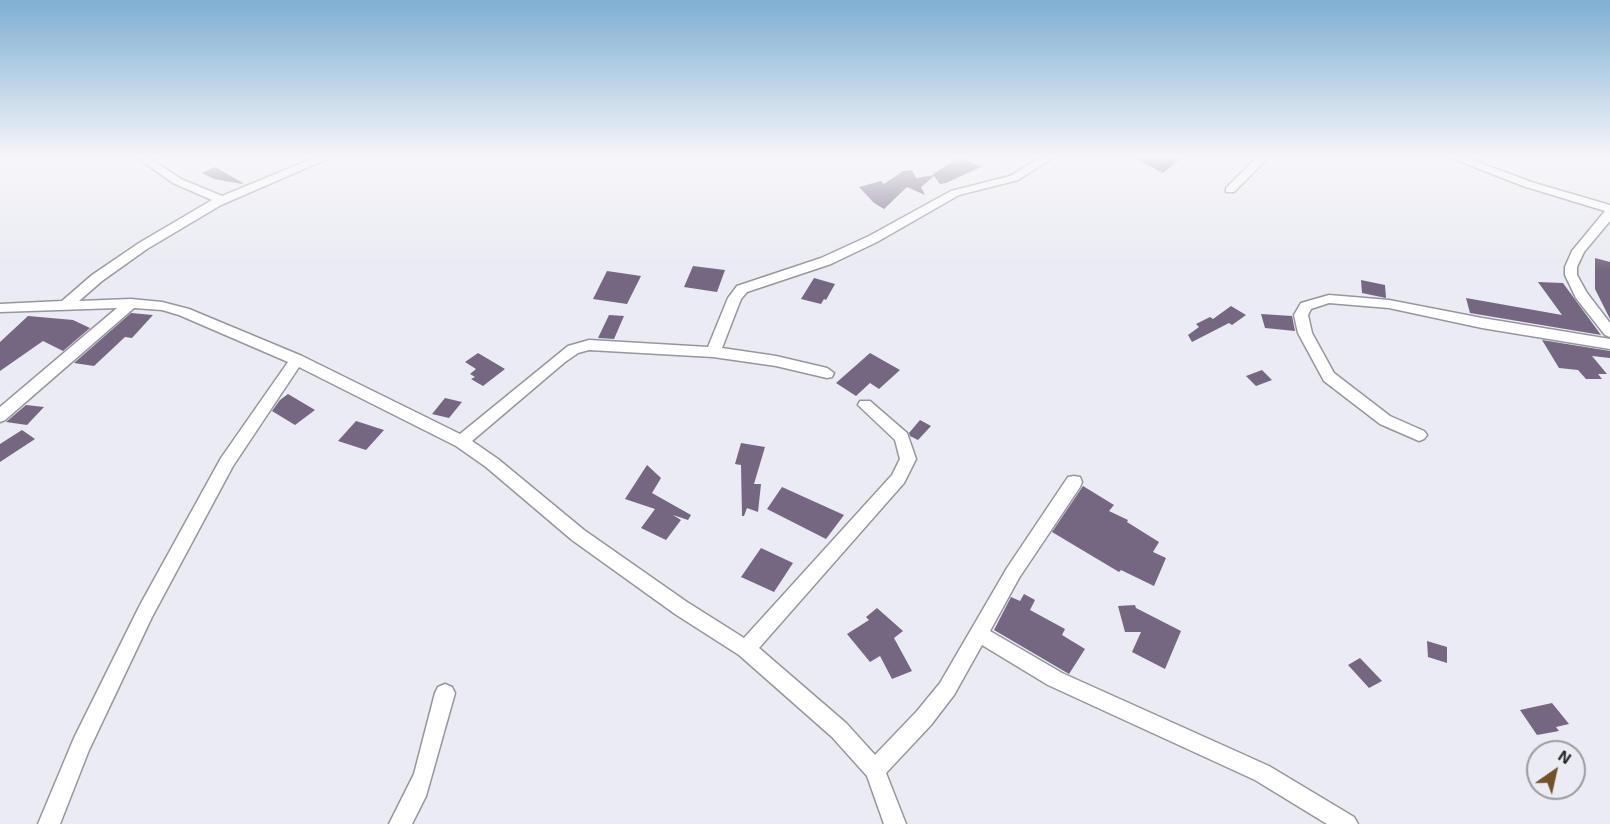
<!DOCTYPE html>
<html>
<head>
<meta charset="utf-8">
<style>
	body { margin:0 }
	#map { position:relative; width:1610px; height:824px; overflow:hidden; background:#eaebf3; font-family:"Exo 2",sans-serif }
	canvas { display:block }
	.north { position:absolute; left:1526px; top:740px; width:60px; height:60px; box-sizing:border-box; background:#eaebf3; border:2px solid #9b9ba1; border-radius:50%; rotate:34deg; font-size:16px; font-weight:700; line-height:24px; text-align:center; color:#242427 }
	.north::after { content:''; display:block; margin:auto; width:21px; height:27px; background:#735229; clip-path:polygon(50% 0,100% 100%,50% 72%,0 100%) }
</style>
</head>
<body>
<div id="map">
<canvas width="1610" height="824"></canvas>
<div class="north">N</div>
</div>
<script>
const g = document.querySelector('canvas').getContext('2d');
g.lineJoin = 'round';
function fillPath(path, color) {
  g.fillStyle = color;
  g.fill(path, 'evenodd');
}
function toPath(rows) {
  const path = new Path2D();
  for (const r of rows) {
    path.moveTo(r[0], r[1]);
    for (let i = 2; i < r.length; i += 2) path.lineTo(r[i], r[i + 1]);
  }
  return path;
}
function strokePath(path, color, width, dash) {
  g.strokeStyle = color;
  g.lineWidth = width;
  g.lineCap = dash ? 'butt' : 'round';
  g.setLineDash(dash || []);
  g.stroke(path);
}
const building = toPath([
	[1131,156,1163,156,1166,158,1184,156,1163,173],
	[960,157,981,167,946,183,940,184,934,176,921,187,925,195,907,187,884,209,874,203,859,187,881,181,884,184,903,171,912,170,916,178,934,175,933,174],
	[215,167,243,183,242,184,214,179,202,173],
	[1595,258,1610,262,1610,319,1595,289],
	[693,266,725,270,717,292,684,287],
	[607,271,641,276,627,304,593,299],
	[814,278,835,284,826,300,824,299,821,304,801,299],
	[1361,280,1385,285,1386,298,1362,293],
	[1538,282,1563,283,1601,335,1470,313,1466,298,1562,315],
	[1231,306,1246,315,1232,325,1229,323,1192,342,1188,335,1199,327,1196,324,1210,317,1213,319],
	[131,313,153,315,132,338,125,337,94,366,74,363],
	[1261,314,1292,316,1295,331,1265,328],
	[609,315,624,316,614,339,598,338],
	[28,316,73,320,90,328,63,351,43,341,0,371,0,342],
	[1542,340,1610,351,1610,358,1592,356,1607,374,1598,374,1602,379,1586,379,1578,370,1559,368],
	[478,353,505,369,483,386,471,379,475,377,470,374,476,369,465,362],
	[870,353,900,370,879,389,870,383,856,396,836,383],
	[1262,370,1272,380,1256,386,1246,376],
	[288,394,315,410,295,425,272,411,280,400],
	[445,398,462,402,449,418,432,414],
	[26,405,44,407,27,425,6,422],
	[920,420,931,426,918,440,910,436,909,433],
	[356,421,384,430,366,450,338,441],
	[22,430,35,439,0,462,0,444],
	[741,443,765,447,754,484,761,484,758,512,747,508,744,516,742,516,741,465,735,464],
	[647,465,661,478,652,493,691,515,688,520,673,515,681,520,666,540,641,528,655,509,625,499],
	[1083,486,1114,505,1109,511,1128,520,1127,522,1159,542,1153,552,1166,558,1154,586,1121,570,1119,572,1052,532],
	[782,487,844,515,826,539,767,509],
	[761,548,793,563,774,592,741,577],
	[1024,594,1035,600,1030,610,1065,629,1062,635,1085,649,1069,674,994,630,1011,597,1020,601],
	[1135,605,1136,608,1181,631,1165,669,1132,652,1141,632,1125,632,1118,606],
	[877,608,903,631,894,638,912,671,892,679,880,656,870,662,847,634,869,620,866,617],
	[1427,641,1447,647,1447,663,1428,657],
	[1360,658,1382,681,1369,688,1348,665],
	[1552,703,1569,724,1556,727,1559,731,1537,735,1520,710]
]);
const minor = toPath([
	[135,156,147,156,181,179,222,196,319,156,334,156,221,205,147,249,102,281,79,301,131,299,162,302,189,309,302,356,460,434,568,346,589,340,708,347,728,298,737,286,821,258,869,236,951,191,1010,176,1043,156,1056,156,1018,180,959,195,877,242,831,264,747,292,741,299,722,348,776,356,827,368,834,373,832,377,827,378,776,366,713,357,589,350,578,353,565,362,472,441,498,459,584,530,687,602,744,638,892,475,900,459,895,440,858,405,860,401,870,401,907,433,916,459,904,483,759,648,846,723,875,755,917,711,940,683,1007,568,1068,477,1074,476,1080,477,1082,482,1080,487,1019,578,990,631,1062,673,1269,766,1354,817,1358,824,1327,824,1255,780,1048,685,982,645,954,695,931,725,886,773,906,824,884,824,867,776,832,737,739,655,675,614,572,540,486,467,456,446,299,367,233,466,152,617,89,750,60,824,38,824,74,738,140,605,221,458,288,362,179,315,162,310,134,308,5,420,0,422,0,407,117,308,0,312,0,304,62,301,92,275,139,243,212,200,173,183,135,156],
	[1258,156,1270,156,1234,192,1226,192,1226,188,1258,156],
	[1446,156,1462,156,1531,182,1610,205,1610,221,1584,252,1577,267,1577,275,1587,293,1610,323,1610,337,1605,335,1576,298,1565,275,1565,267,1572,251,1605,211,1523,186,1446,156],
	[1329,295,1389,300,1482,318,1610,339,1610,349,1482,328,1389,308,1329,303,1311,309,1308,315,1312,333,1334,373,1390,416,1424,431,1427,435,1424,439,1419,441,1380,424,1324,381,1298,333,1294,315,1301,303,1329,295],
	[445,684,452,687,455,693,426,796,412,824,389,824,414,774,435,693,438,687,445,684]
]);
fillPath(building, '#756781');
strokePath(minor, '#96979e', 3);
fillPath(minor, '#fff');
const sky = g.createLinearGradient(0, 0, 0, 271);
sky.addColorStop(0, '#7fafd2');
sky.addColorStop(0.58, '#f6f6fa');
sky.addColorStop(1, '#f6f6fa00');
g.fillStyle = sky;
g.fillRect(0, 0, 1610, 271);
</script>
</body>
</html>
